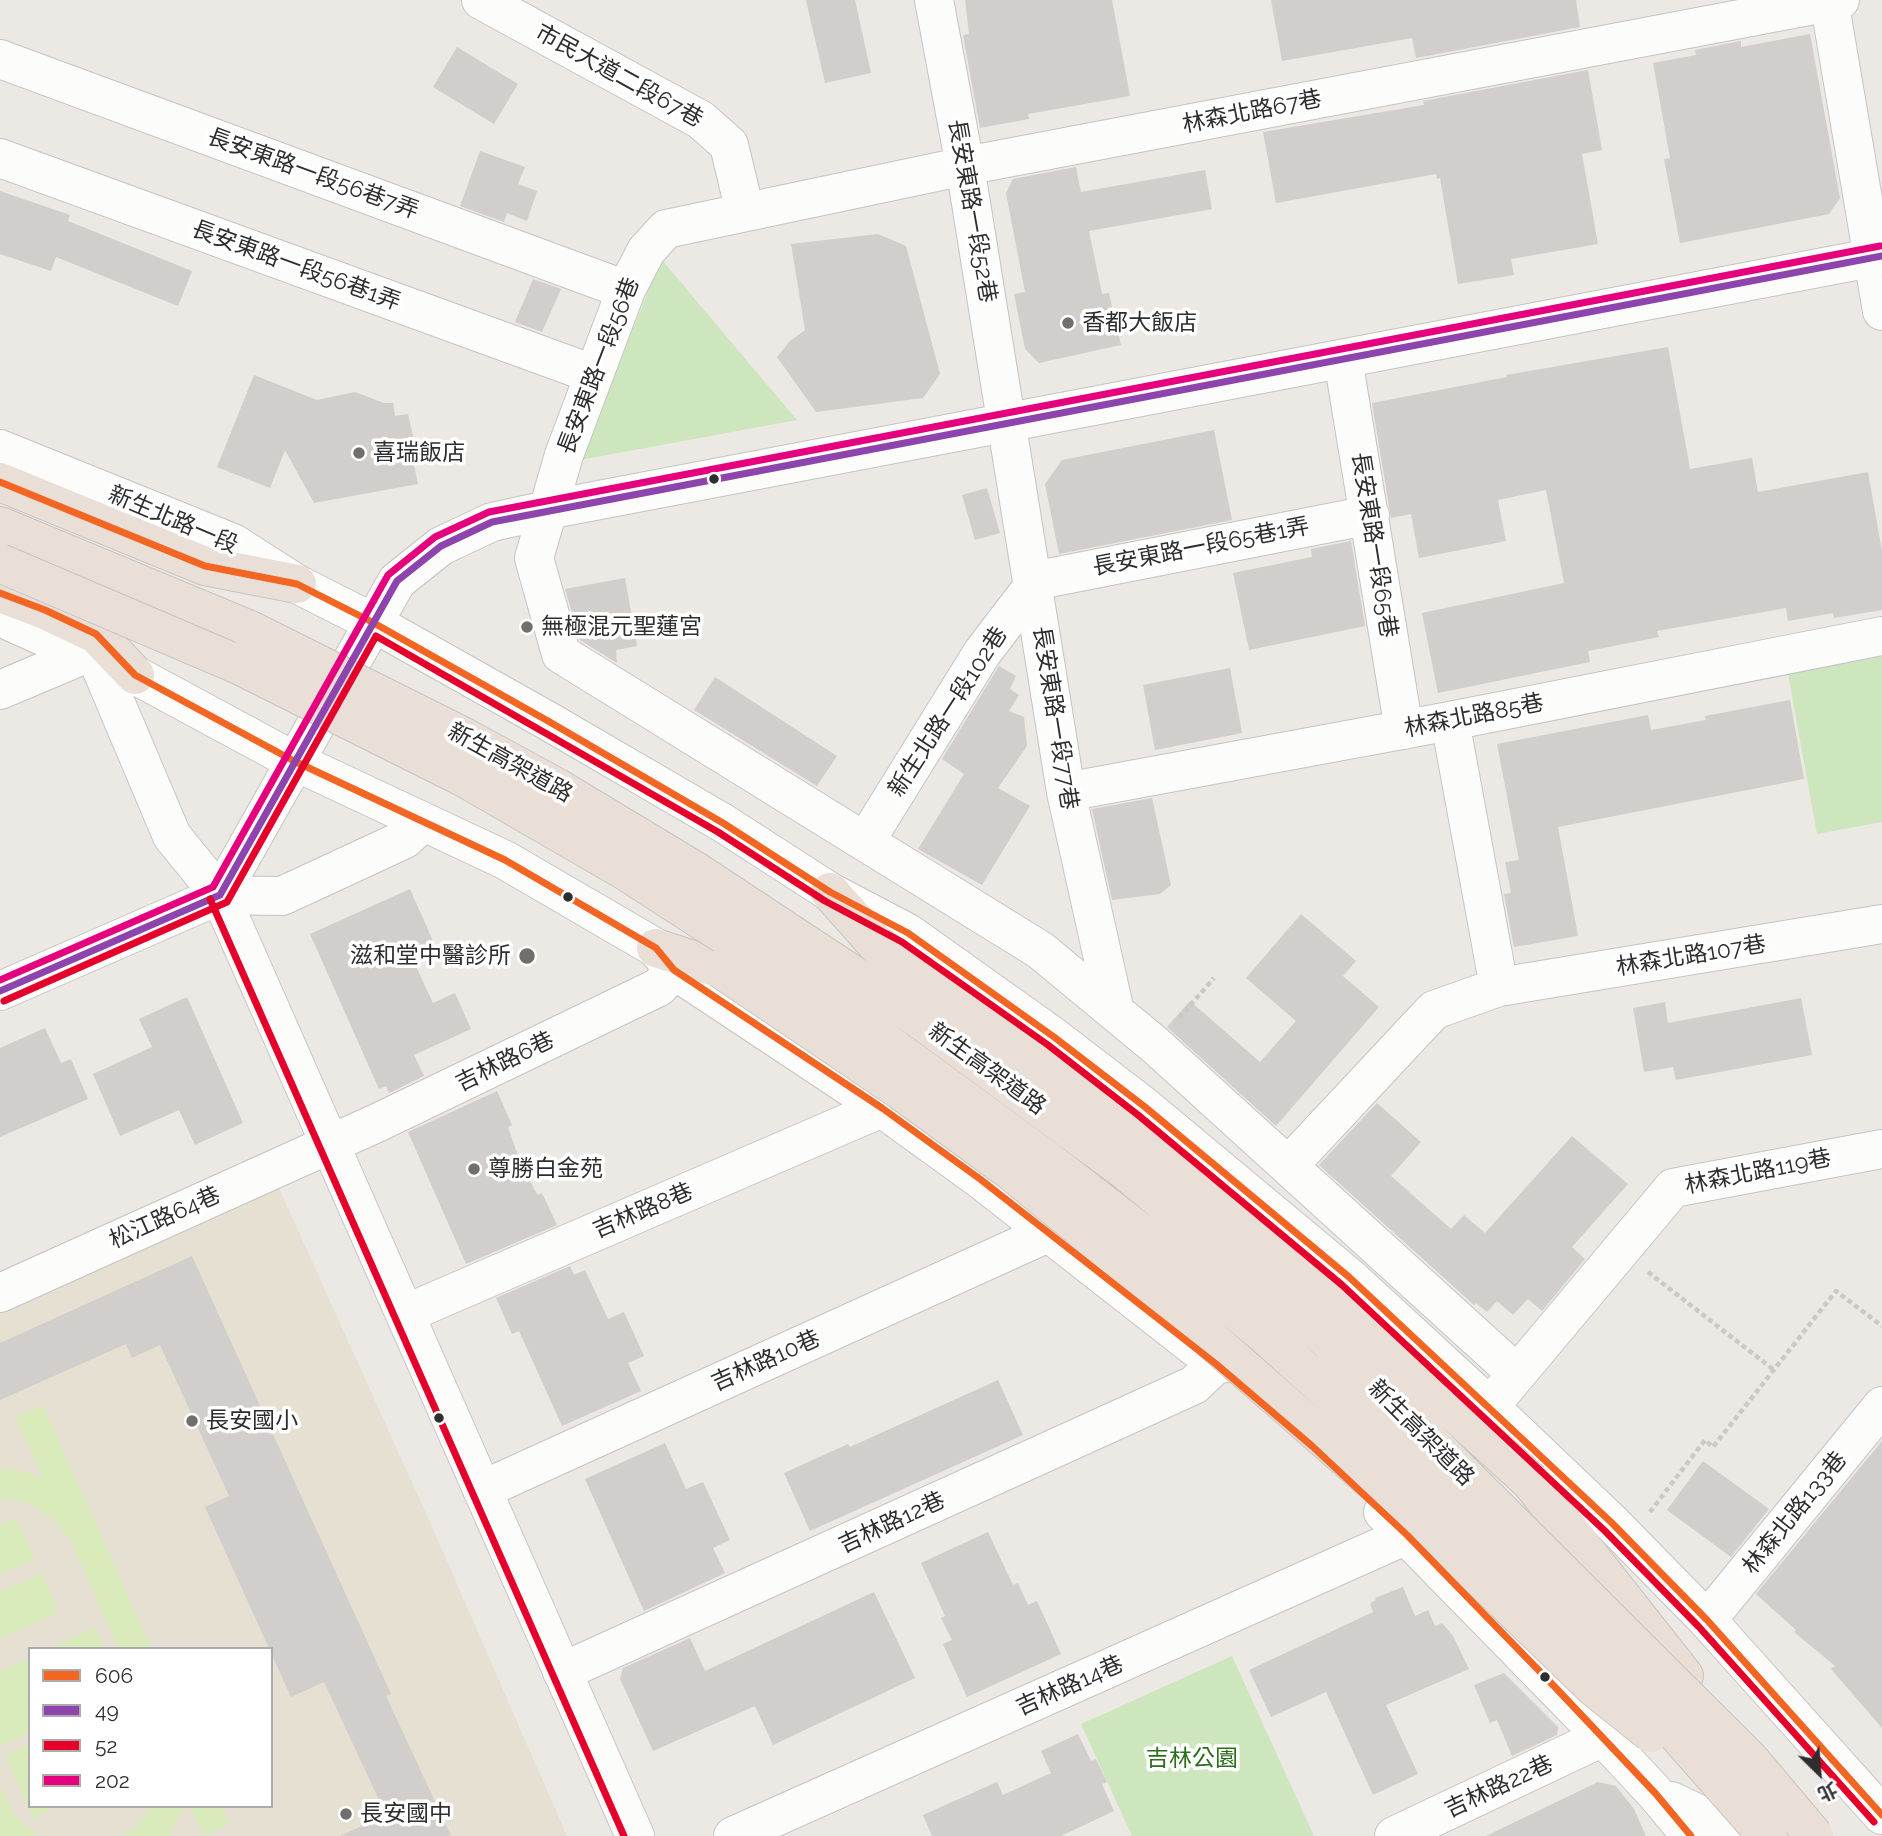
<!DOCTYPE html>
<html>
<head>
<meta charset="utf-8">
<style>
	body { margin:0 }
	#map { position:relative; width:1882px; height:1836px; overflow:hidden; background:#ece8e4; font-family:Raleway,"Noto Sans TC",sans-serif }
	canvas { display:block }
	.legend { position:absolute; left:28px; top:1647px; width:245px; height:161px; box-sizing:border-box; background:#fff; border:2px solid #ababab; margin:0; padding:9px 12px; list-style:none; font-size:21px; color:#2e2e2e }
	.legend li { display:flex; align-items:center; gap:14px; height:35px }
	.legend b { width:35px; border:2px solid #ababab }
	.north { position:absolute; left:1784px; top:1738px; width:70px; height:70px; -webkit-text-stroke:5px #fff; paint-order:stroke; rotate:155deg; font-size:19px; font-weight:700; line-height:28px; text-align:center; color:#2e2e2e }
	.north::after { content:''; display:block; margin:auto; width:24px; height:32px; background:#2e2e2e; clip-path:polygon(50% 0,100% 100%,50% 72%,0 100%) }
</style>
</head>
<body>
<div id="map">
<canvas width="1882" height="1836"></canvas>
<ul class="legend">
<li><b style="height:9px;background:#f26522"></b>606</li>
<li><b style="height:9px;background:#8e44ad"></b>49</li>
<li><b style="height:9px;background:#e4002b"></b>52</li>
<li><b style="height:9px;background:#e5007d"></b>202</li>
</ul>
<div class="north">北</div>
</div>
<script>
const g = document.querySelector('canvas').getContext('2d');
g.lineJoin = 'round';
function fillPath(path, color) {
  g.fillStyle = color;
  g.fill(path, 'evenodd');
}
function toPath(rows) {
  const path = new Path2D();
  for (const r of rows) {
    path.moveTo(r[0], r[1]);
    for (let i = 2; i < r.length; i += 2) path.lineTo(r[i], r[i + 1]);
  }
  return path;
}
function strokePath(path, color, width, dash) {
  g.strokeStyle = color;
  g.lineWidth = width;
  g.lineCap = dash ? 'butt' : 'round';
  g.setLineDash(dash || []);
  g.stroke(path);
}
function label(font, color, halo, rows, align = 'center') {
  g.font = font + ' Raleway,"Noto Sans TC",sans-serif';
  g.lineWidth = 7;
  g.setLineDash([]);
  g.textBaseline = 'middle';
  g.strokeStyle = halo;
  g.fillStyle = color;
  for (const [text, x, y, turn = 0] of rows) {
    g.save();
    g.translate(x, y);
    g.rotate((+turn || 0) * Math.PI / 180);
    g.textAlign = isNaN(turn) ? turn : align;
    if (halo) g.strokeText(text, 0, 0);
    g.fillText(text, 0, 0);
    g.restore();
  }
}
const education = toPath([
	[278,1186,433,1529,567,1836,0,1836,0,1312],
	[30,1649,271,1649,271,1806,30,1806]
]);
const green = toPath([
	[661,259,797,420,580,460],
	[1882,657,1882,822,1817,834,1788,674],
	[1232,1656,1314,1836,1132,1836,1081,1724]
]);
const pitch = toPath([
	[43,1405,152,1649,119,1649,70,1539,53,1518,26,1502,0,1498,0,1468,23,1471,44,1479,15,1417],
	[16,1517,35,1559,0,1574,0,1525],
	[42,1574,59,1612,0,1639,0,1592],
	[95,1628,105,1649,49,1649],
	[30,1658,30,1733,0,1746,0,1671],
	[30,1744,30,1806,58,1806,33,1818,5,1756],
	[0,1786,15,1816,38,1836,0,1836],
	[153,1806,185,1806,168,1836,123,1836,137,1826],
	[190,1806,222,1806,230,1824,203,1836]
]);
const building = toPath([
	[806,0,855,0,871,73,825,83],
	[965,0,1112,0,1130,96,1028,114,1029,119,980,128,963,35,969,34],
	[1271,0,1576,0,1580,27,1416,58,1412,38,1282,61],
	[1810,34,1840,198,1829,214,1680,243,1664,159,1670,158,1653,63,1696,55,1695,50,1741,41,1741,47],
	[457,47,518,84,494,124,433,87],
	[1588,70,1602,150,1582,154,1598,244,1511,259,1514,275,1458,284,1440,178,1437,179,1436,174,1276,203,1263,132,1424,105,1423,101],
	[480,151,525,167,518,184,537,191,527,221,507,213,504,222,460,206],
	[1076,167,1081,192,1205,170,1212,209,1089,231,1102,294,1109,293,1121,345,1039,363,1025,349,1014,294,1025,292,1006,193,1013,179],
	[0,191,70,215,68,221,192,271,178,306,56,257,51,271,0,254],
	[878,234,906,246,940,374,923,398,816,412,777,357,790,341,805,330,791,244],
	[533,279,561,289,542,332,515,322],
	[1668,347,1690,469,1752,458,1758,492,1868,472,1882,551,1882,610,1834,618,1833,613,1788,621,1786,608,1657,631,1659,637,1588,651,1590,662,1438,693,1422,613,1564,583,1546,490,1498,500,1506,541,1419,558,1411,514,1391,518,1372,403,1507,377,1506,375],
	[254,375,317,400,355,392,384,403,393,403,395,416,408,414,415,445,410,446,418,484,314,503,285,450,270,488,217,467],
	[1214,430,1232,520,1059,554,1045,484,1062,460],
	[987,488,1000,533,975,540,962,495],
	[1351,541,1365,626,1249,650,1233,573,1312,557,1311,549],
	[625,578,637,646,616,650,617,663,580,640,565,589],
	[999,666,1016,676,1010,689,1019,695,1009,711,1024,717,1027,746,998,788,1030,806,982,885,918,849,964,774,942,759],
	[1230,668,1242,733,1155,750,1143,685],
	[715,677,837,756,817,786,694,710],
	[1790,700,1804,779,1558,827,1578,936,1514,947,1504,894,1511,893,1505,862,1519,860,1497,744,1648,715,1651,730,1706,720,1705,716],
	[1152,798,1171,885,1160,894,1112,900,1092,809],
	[410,889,436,948,412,958,433,1003,455,993,471,1029,414,1055,424,1076,389,1093,386,1086,379,1089,310,934],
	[1301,914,1356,961,1343,976,1379,1007,1276,1126,1167,1027,1190,1001,1260,1062,1296,1021,1246,978],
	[187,997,243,1123,195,1145,179,1110,120,1136,93,1074,152,1047,139,1019],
	[1801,998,1812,1055,1676,1080,1673,1067,1644,1072,1633,1008,1665,1002,1668,1023],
	[45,1028,61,1063,71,1059,88,1099,0,1137,0,1048],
	[497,1091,512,1125,508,1127,516,1150,534,1189,538,1195,542,1193,557,1225,466,1264,408,1132],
	[1377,1103,1421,1142,1391,1176,1451,1229,1464,1215,1485,1233,1572,1136,1628,1184,1572,1247,1585,1259,1542,1311,1528,1299,1513,1315,1497,1301,1487,1312,1476,1303,1474,1305,1319,1165],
	[192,1256,391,1694,386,1696,451,1836,340,1836,386,1815,324,1682,291,1697,205,1507,229,1496,160,1345,132,1358,126,1344,0,1400,0,1343],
	[570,1266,574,1275,585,1270,608,1319,624,1312,644,1356,628,1363,641,1391,562,1426,519,1331,512,1334,496,1298],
	[998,1380,1023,1435,810,1531,784,1473,848,1444,850,1447],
	[1882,1441,1882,1728,1831,1669,1835,1666,1794,1632,1796,1630,1756,1594],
	[665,1443,686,1489,703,1482,730,1540,713,1548,725,1573,644,1611,585,1479],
	[1703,1461,1769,1509,1731,1557,1667,1510],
	[988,1532,1013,1585,1018,1583,1028,1605,1037,1601,1061,1654,967,1697,943,1644,952,1640,941,1618,945,1616,921,1563],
	[1403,1587,1415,1616,1428,1610,1435,1626,1442,1623,1453,1636,1469,1669,1386,1705,1418,1774,1373,1795,1326,1692,1271,1717,1249,1670,1373,1612,1370,1603,1376,1600,1375,1598],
	[874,1592,915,1678,773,1745,755,1706,653,1751,620,1679,623,1668,690,1638,705,1671],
	[1504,1673,1558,1727,1557,1735,1512,1756,1497,1720,1490,1723,1474,1685],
	[1078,1734,1091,1761,1096,1759,1107,1782,1102,1784,1114,1811,1061,1836,932,1836,923,1815,997,1782,1003,1795,1051,1773,1041,1751],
	[1598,1782,1616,1786,1634,1809,1646,1836,1486,1836]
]);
const path = toPath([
	[1179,1018,1214,978],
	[1648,1272,1774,1370],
	[1650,1512,1705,1440,1713,1447,1836,1291,1882,1326]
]);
const minor = toPath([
	[481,0,701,120,729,145,745,212],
	[934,0,965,166,1066,792,1115,1012],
	[1829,0,1882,311],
	[0,59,626,290],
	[0,158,593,374],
	[1343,359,1404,730],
	[0,449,233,543,297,584,372,622,548,721,723,823,830,892,908,933,1054,1037,1145,1107,1349,1277,1489,1406,1612,1523,1707,1620,1882,1815],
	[1033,581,1370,515],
	[0,617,98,661,135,675,294,761,505,860,656,948,674,970,882,1108,980,1179,1196,1348],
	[98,661,172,836,220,895,635,1836],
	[0,690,83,655],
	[1450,721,1499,987],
	[1066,792,1450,721,1882,636],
	[865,842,982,653,1034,585],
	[220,895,282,896,405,839,423,822],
	[0,991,220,895,397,581,441,546,492,522,547,510,1882,256],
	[1288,1166,1434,1010,1499,987,1882,924],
	[0,1293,379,1122,659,987,674,970],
	[405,1314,882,1108],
	[1517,1374,1155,1045,1040,950,561,654,534,558,564,455,626,290,646,251,666,229,965,166,1840,0],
	[1501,1393,1673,1188,1882,1149],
	[482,1490,1050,1232],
	[1383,1512,1603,1737,1656,1794,1691,1836],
	[1707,1620,1882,1406],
	[562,1672,1194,1385,1216,1364,1256,1361],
	[1671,1801,1711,1820,1725,1836],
	[733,1836,1407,1535],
	[1394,1836,1603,1737]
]);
const highway = toPath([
	[0,482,205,566,297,584],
	[0,526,250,630],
	[0,593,45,610,96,634,135,675],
	[830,892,878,946],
	[656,948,721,969],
	[1531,1482,1684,1676]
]);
const highwayBridge = toPath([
	[0,563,239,665,463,777,624,870,850,1016,1048,1161,1159,1247,1263,1333,1373,1432,1588,1638,1655,1709,1767,1836],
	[250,630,464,737,556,787,697,872,918,1018,1126,1171,1327,1339,1750,1760,1814,1836],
	[878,946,1037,1062,1143,1143,1235,1218,1320,1290,1531,1482],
	[721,969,900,1090,1011,1171,1127,1266,1456,1554,1595,1688,1651,1733]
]);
const bus1 = toPath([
	[0,482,205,566,297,584,372,622,548,721,723,823,830,892,908,933,1054,1037,1145,1107,1349,1277,1612,1523,1707,1620,1882,1815],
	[0,593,45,610,96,634,135,675,294,761,505,860,656,948,674,970,882,1108,980,1179,1216,1364,1312,1446,1407,1535,1553,1685,1656,1794,1691,1836]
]);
const bus2 = toPath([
	[0,991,220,895,397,581,441,546,492,522,1882,256]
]);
const bus3 = toPath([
	[210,899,624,1836],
	[4,1001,227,902,376,636,718,832,825,901,902,942,1048,1045,1138,1115,1342,1285,1605,1531,1699,1627,1874,1822]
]);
const bus4 = toPath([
	[0,980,213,887,388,575,435,537,489,512,1880,246]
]);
const markers = [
	[1068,323,7,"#706f6e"],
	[359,453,7,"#706f6e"],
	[714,479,6,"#2e2e2e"],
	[527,627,7,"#706f6e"],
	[568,897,6,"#2e2e2e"],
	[527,956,9,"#706f6e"],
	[474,1169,7,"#706f6e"],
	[439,1418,6,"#2e2e2e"],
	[192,1421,7,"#706f6e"],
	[1545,1677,6,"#2e2e2e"],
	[346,1814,7,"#706f6e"]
];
const streetNames = [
	["市民大道二段67巷",619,76,29],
	["林森北路67巷",1252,112,-11],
	["長安東路一段56巷7弄",313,174,20],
	["長安東路一段52巷",972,211,80],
	["長安東路一段56巷1弄",296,266,20],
	["長安東路一段56巷",599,366,-69],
	["新生北路一段",173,520,23],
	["長安東路一段65巷",1374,545,81],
	["長安東路一段65巷1弄",1201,547,-11],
	["新生北路一段102巷",948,712,-57],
	["林森北路85巷",1474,716,-11],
	["長安東路一段77巷",1055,718,81],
	["新生高架道路",510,763,29],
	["林森北路107巷",1691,956,-9],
	["吉林路6巷",505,1062,-26],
	["新生高架道路",987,1069,36],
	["林森北路119巷",1758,1172,-11],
	["吉林路8巷",643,1211,-23],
	["松江路64巷",165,1218,-24],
	["吉林路10巷",766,1361,-24],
	["新生高架道路",1421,1433,45],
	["林森北路133巷",1795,1513,-51],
	["吉林路12巷",892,1523,-25],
	["吉林路14巷",1070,1686,-24],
	["吉林路22巷",1499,1787,-25]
];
const poiNames = [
	["香都大飯店",1082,323],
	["喜瑞飯店",373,453],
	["無極混元聖蓮宮",541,627],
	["滋和堂中醫診所",511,956,"right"],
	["尊勝白金苑",488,1169],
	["長安國小",206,1421],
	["長安國中",360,1814]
];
const parkNames = [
	["吉林公園",1192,1759]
];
fillPath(education, '#e6e0d3');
fillPath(green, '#cee6be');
fillPath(pitch, '#d9eabb');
fillPath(building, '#d1cecb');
strokePath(minor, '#c5c4c5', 40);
strokePath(highway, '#c6c5c4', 40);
strokePath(path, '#c9c9c8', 4.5, [5, 3.5]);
strokePath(minor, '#fcfcfb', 38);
strokePath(highway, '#eadfd6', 38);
strokePath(highwayBridge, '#c6c5c4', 40, []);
strokePath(highwayBridge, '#eadfd6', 38);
strokePath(bus1, '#f26522', 7);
strokePath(bus2, '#8e44ad', 7);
strokePath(bus3, '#e4002b', 7);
strokePath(bus4, '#e5007d', 7);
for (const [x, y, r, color] of markers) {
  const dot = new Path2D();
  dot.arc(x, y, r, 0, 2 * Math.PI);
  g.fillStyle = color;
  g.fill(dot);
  strokePath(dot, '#fff', 2.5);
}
label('23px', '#2e2e2e', '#fff', streetNames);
label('23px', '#2e2e2e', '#fff', poiNames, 'left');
label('23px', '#2c6e1b', '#fff', parkNames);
</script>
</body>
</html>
